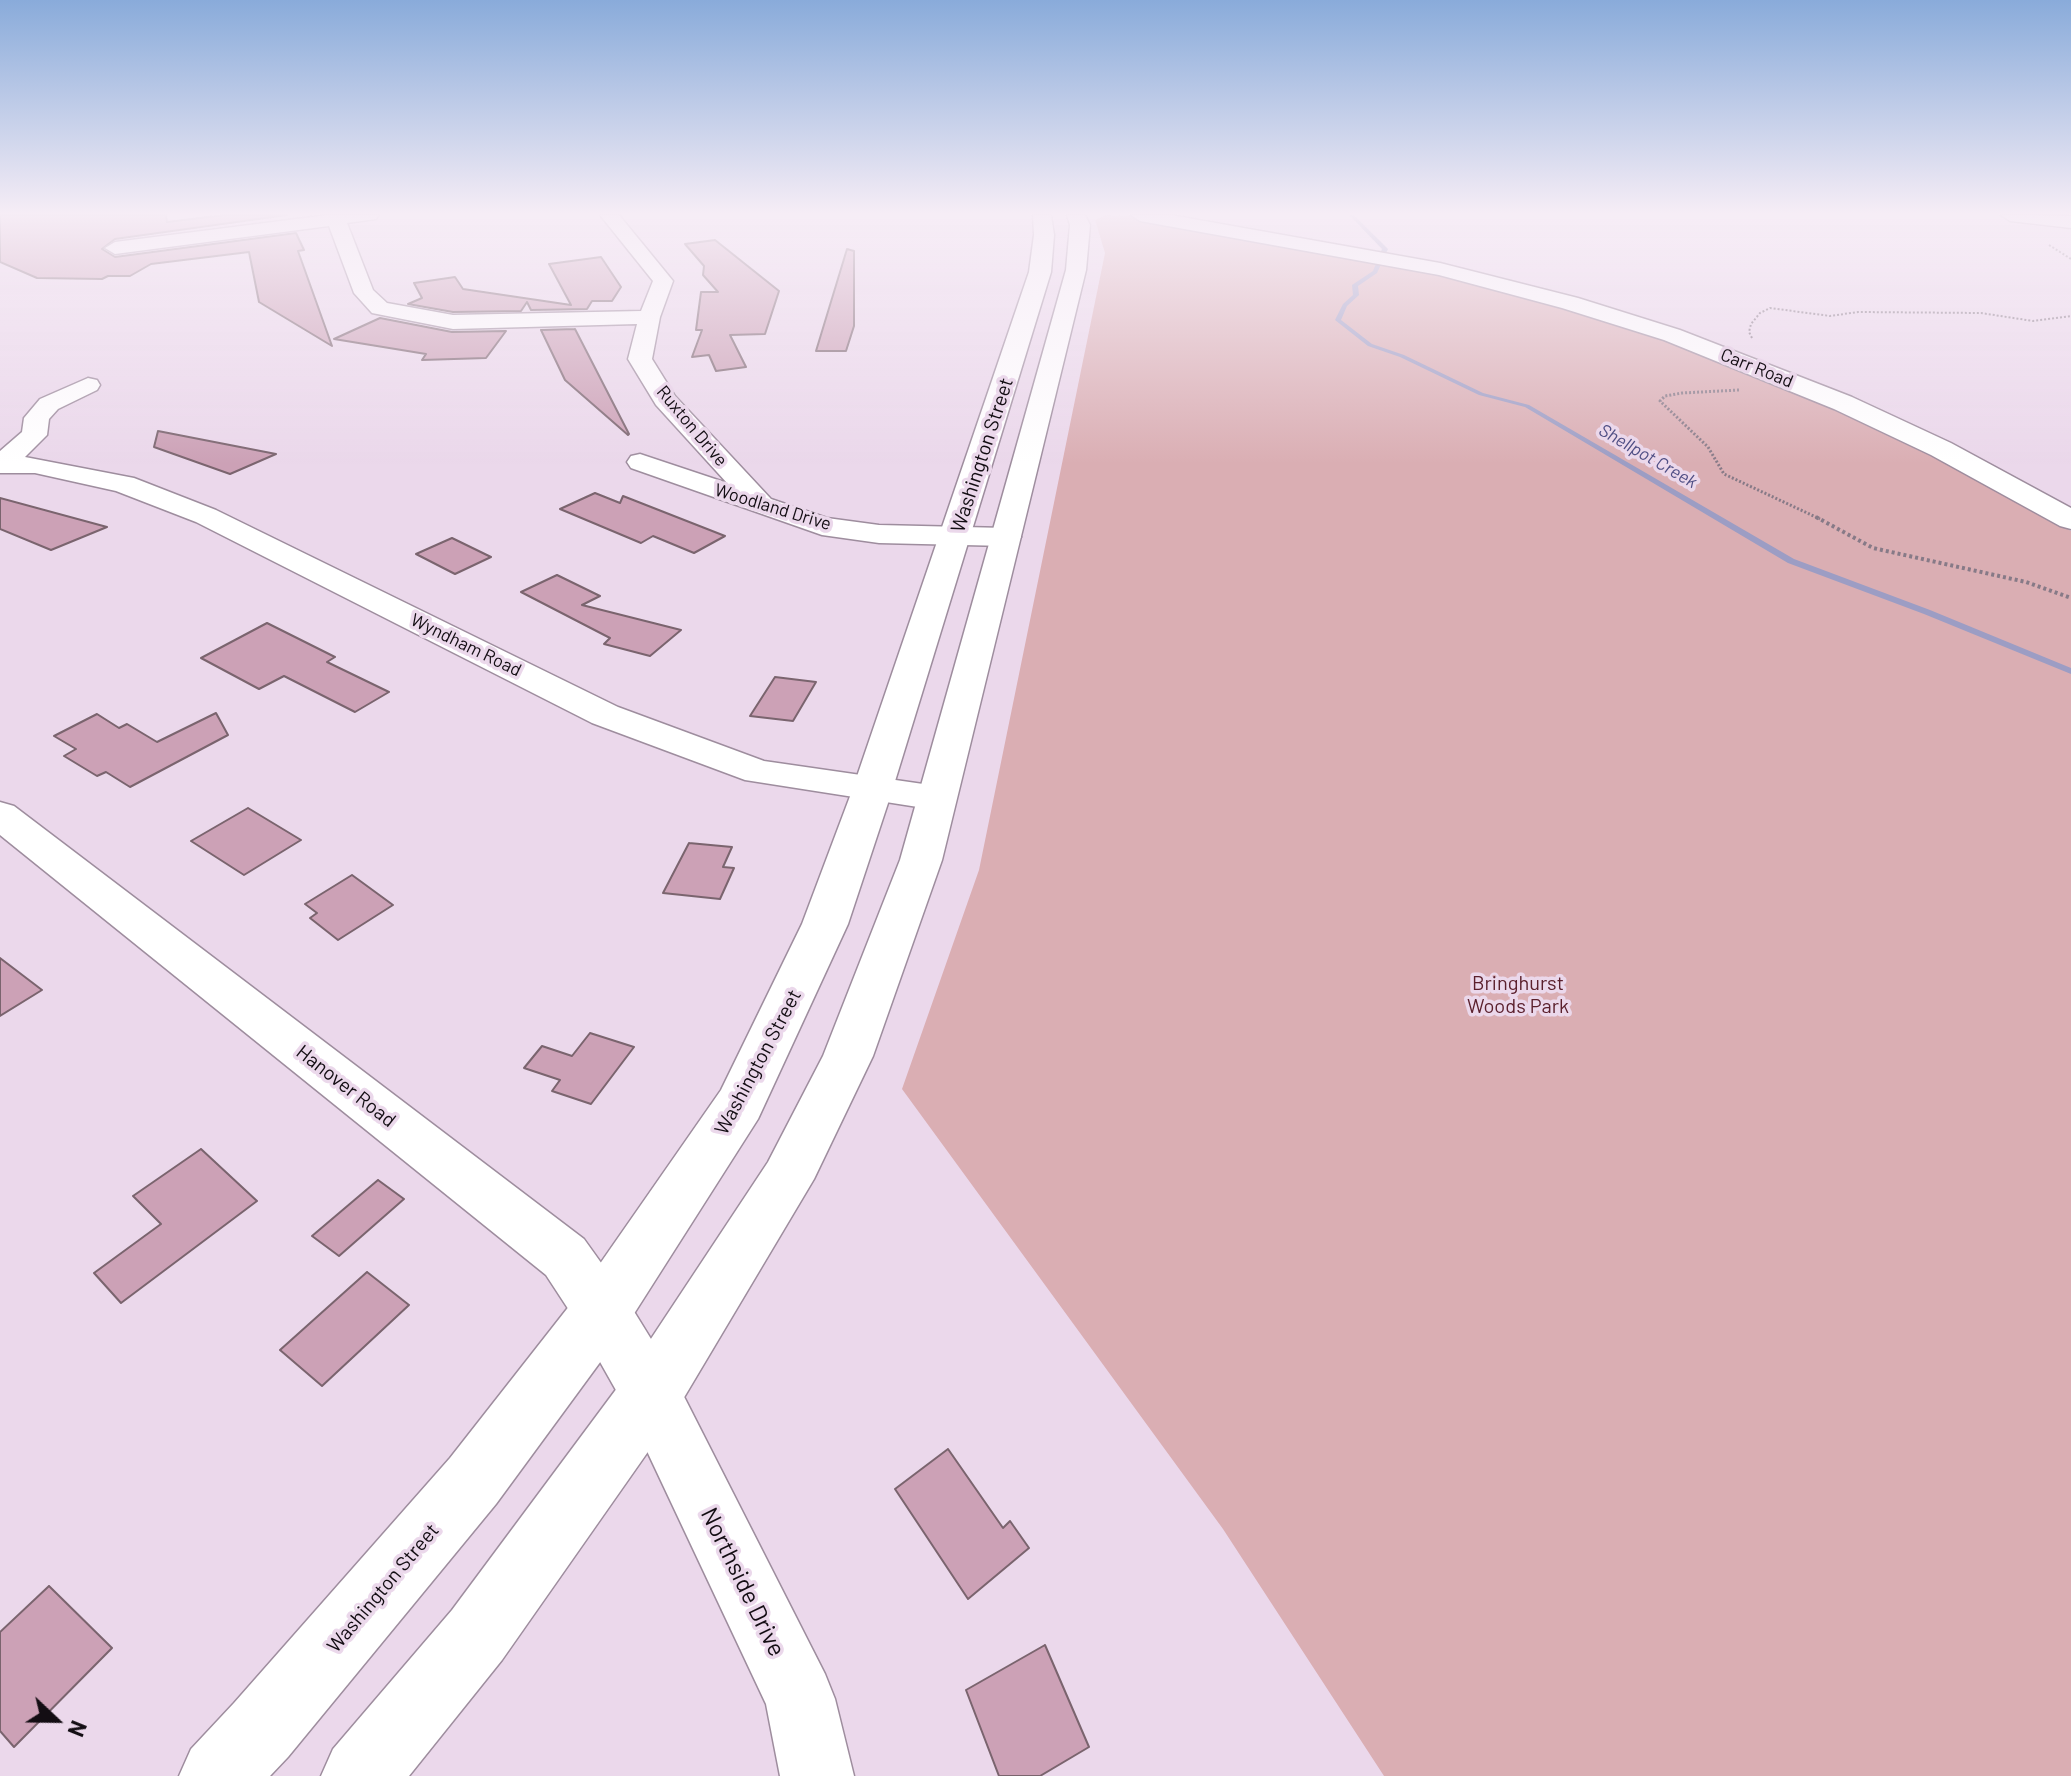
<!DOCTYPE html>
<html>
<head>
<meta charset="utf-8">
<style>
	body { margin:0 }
	#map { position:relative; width:2071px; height:1776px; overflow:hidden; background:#ebd8eb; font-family:Barlow,sans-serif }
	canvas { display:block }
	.north { position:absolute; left:16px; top:1680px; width:80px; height:80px; -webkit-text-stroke:6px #ebd8eb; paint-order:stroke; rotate:112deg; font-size:22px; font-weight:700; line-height:32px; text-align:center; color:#130d13 }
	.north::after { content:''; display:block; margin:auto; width:28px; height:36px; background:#130d13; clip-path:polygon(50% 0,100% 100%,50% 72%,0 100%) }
</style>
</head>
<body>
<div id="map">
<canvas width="2071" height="1776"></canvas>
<div class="north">N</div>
</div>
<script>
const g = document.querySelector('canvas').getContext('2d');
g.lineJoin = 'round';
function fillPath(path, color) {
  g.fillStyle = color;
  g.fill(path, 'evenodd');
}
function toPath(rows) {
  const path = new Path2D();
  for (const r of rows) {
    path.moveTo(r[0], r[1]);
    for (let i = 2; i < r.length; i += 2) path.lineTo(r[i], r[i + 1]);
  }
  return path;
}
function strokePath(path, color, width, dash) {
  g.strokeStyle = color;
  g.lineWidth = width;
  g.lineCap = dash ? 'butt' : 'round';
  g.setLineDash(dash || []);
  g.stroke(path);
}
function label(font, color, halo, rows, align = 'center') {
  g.font = font + ' Barlow,sans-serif';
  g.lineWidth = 7;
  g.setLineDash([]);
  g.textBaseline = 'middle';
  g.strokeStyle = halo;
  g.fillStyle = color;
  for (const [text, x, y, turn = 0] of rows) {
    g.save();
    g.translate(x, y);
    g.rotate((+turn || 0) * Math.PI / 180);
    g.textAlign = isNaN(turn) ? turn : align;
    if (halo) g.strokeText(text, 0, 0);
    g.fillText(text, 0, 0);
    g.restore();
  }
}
const green = toPath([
	[1106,215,1127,216,1487,285,1665,338,1784,384,1934,454,2071,531,2071,1776,1384,1776,1223,1529,902,1089,979,870,1105,253,1095,220]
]);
const stream = toPath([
	[1349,215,1354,215,1388,249,1377,273,1358,286,1359,295,1347,306,1341,320,1372,344,1404,355,1483,393,1529,405,1794,559,1930,610,2071,668,2071,674,1924,614,1788,563,1525,407,1479,395,1400,357,1368,346,1335,320,1343,304,1353,295,1352,285,1373,271,1382,249,1349,215]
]);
const building = toPath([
	[0,215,166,215,167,222,224,215,287,215,115,239,102,249,115,257,296,233,304,250,298,251,332,346,259,302,249,252,151,264,130,276,108,276,102,279,37,278,0,262,0,215],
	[715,240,779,291,765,334,730,335,746,367,716,371,709,355,692,357,702,330,696,330,701,292,718,292,703,275,704,266,685,244,715,240],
	[847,249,854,251,854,326,846,351,816,351,847,249],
	[601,257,621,287,612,301,592,301,587,309,531,310,527,302,521,311,453,312,408,304,422,298,414,283,455,277,463,289,571,305,549,264,601,257],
	[380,318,452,332,506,331,486,358,422,360,426,354,334,339,380,318],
	[575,329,629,434,628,435,565,380,541,330,575,329],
	[158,431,276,454,230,474,154,447,158,431],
	[595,493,620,503,623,496,725,536,694,553,653,536,641,543,560,509,595,493],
	[0,498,107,527,51,550,0,529,0,498],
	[452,538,491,557,455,574,416,554,452,538],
	[557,575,600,596,582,605,681,630,650,656,604,644,610,638,521,592,557,575],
	[267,623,335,657,327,662,389,692,355,712,284,676,259,689,201,658,267,623],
	[775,677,816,682,793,721,750,716,775,677],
	[216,713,228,735,130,787,106,772,97,776,64,756,76,749,54,736,97,714,119,728,127,724,157,742,216,713],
	[248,808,301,840,244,875,191,841,248,808],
	[689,843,732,847,723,867,734,868,720,899,663,893,689,843],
	[352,875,393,905,338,940,310,918,317,913,305,904,352,875],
	[0,958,42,990,0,1016,0,958],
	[590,1033,634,1047,591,1104,552,1091,560,1080,524,1068,542,1046,572,1056,590,1033],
	[201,1149,257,1201,121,1303,94,1273,161,1224,133,1196,201,1149],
	[378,1180,404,1199,339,1256,312,1236,378,1180],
	[367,1272,409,1305,322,1386,280,1350,367,1272],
	[948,1449,1003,1528,1010,1521,1029,1548,968,1599,895,1489,948,1449],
	[49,1586,112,1648,14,1747,0,1731,0,1632,49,1586],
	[1045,1645,1089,1747,1040,1776,999,1776,966,1690,1045,1645]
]);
const pathFar2 = toPath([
	[2049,245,2071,259],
	[1752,338,1749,332,1751,324,1760,313,1770,308,1830,316,1858,312,1981,313,2033,321,2071,316]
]);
const pathFar1 = toPath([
	[1739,390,1682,393,1665,396,1660,401,1708,447,1724,474,1820,519]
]);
const path = toPath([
	[1816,517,1873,548,2026,582,2071,598]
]);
const minor = toPath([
	[328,215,379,215,376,219,347,223,373,290,387,303,453,315,641,311,653,281,600,215,619,215,673,281,660,317,652,359,675,396,771,499,827,518,879,525,1006,528,1016,531,1021,537,1016,543,1006,546,879,543,822,535,631,468,627,462,631,456,640,454,727,483,656,405,628,359,637,324,453,329,372,313,354,293,329,226,115,254,105,248,115,242,328,215],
	[88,378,97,380,100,385,97,390,58,409,49,419,47,435,25,457,134,478,216,510,618,707,764,761,937,786,951,789,956,798,951,807,937,810,745,780,592,723,196,522,116,491,35,473,0,473,0,451,22,432,24,418,40,399,88,378],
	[0,802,14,806,584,1239,622,1292,672,1373,825,1674,835,1699,854,1776,780,1776,766,1704,630,1415,582,1330,546,1275,0,835,0,802]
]);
const tertiary = toPath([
	[1131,215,1171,215,1440,263,1578,298,1680,330,1852,397,1951,443,2071,508,2071,529,2060,526,1931,455,1834,409,1664,340,1562,308,1439,275,1140,221,1131,215]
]);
const secondary = toPath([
	[1033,215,1051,215,1054,235,1051,272,892,791,848,924,758,1119,623,1331,496,1504,288,1757,270,1776,179,1776,191,1749,234,1703,450,1458,581,1291,721,1090,802,924,852,791,1029,272,1034,235,1033,215],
	[1067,215,1085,215,1090,225,1086,270,942,860,873,1056,814,1179,673,1416,502,1660,409,1776,321,1776,333,1749,452,1610,629,1372,768,1162,823,1056,900,860,1066,270,1070,225,1067,215],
	[2001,215,2071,216,2071,228,2010,221,2001,215]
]);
const farStreetnames = [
	["Carr Road",1757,368,22],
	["Ruxton Drive",692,426,50],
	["Woodland Drive",773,507,17],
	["Wyndham Road",466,645,26]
];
const farWaternames = [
	["Shellpot Creek",1648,456,30]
];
const streetNames = [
	["Washington Street",982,455,-72],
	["Washington Street",758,1062,-62],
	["Hanover Road",346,1086,38],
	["Washington Street",383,1588,-50]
];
const parkNames = [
	["Bringhurst",1518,983],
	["Woods Park",1518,1006]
];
const nearStreetnames = [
	["Northside Drive",743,1582,64]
];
fillPath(green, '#daaeb3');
fillPath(stream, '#9c9dc4');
fillPath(building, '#cca1b6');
strokePath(building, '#7a646e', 2);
strokePath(minor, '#9e8d9e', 3);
strokePath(tertiary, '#9e8d9e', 3);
strokePath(secondary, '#9e8d9e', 3);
strokePath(pathFar2, '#877a87', 2, [2, 2]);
strokePath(pathFar1, '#877a87', 3, [2, 2]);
strokePath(path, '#877a87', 4, [3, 3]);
fillPath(minor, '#fff');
fillPath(tertiary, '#fff');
fillPath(secondary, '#fff');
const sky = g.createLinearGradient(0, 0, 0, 464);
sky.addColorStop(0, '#89abda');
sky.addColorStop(0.46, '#f6edf6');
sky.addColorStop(1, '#f6edf600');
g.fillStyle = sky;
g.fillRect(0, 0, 2071, 464);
label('18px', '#130d13', '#ebd8eb', farStreetnames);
label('italic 18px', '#504f85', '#ebd8eb', farWaternames);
label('20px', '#130d13', '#ebd8eb', streetNames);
label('20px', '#5b202d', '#ebd8eb', parkNames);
label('24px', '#130d13', '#ebd8eb', nearStreetnames);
</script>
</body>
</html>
